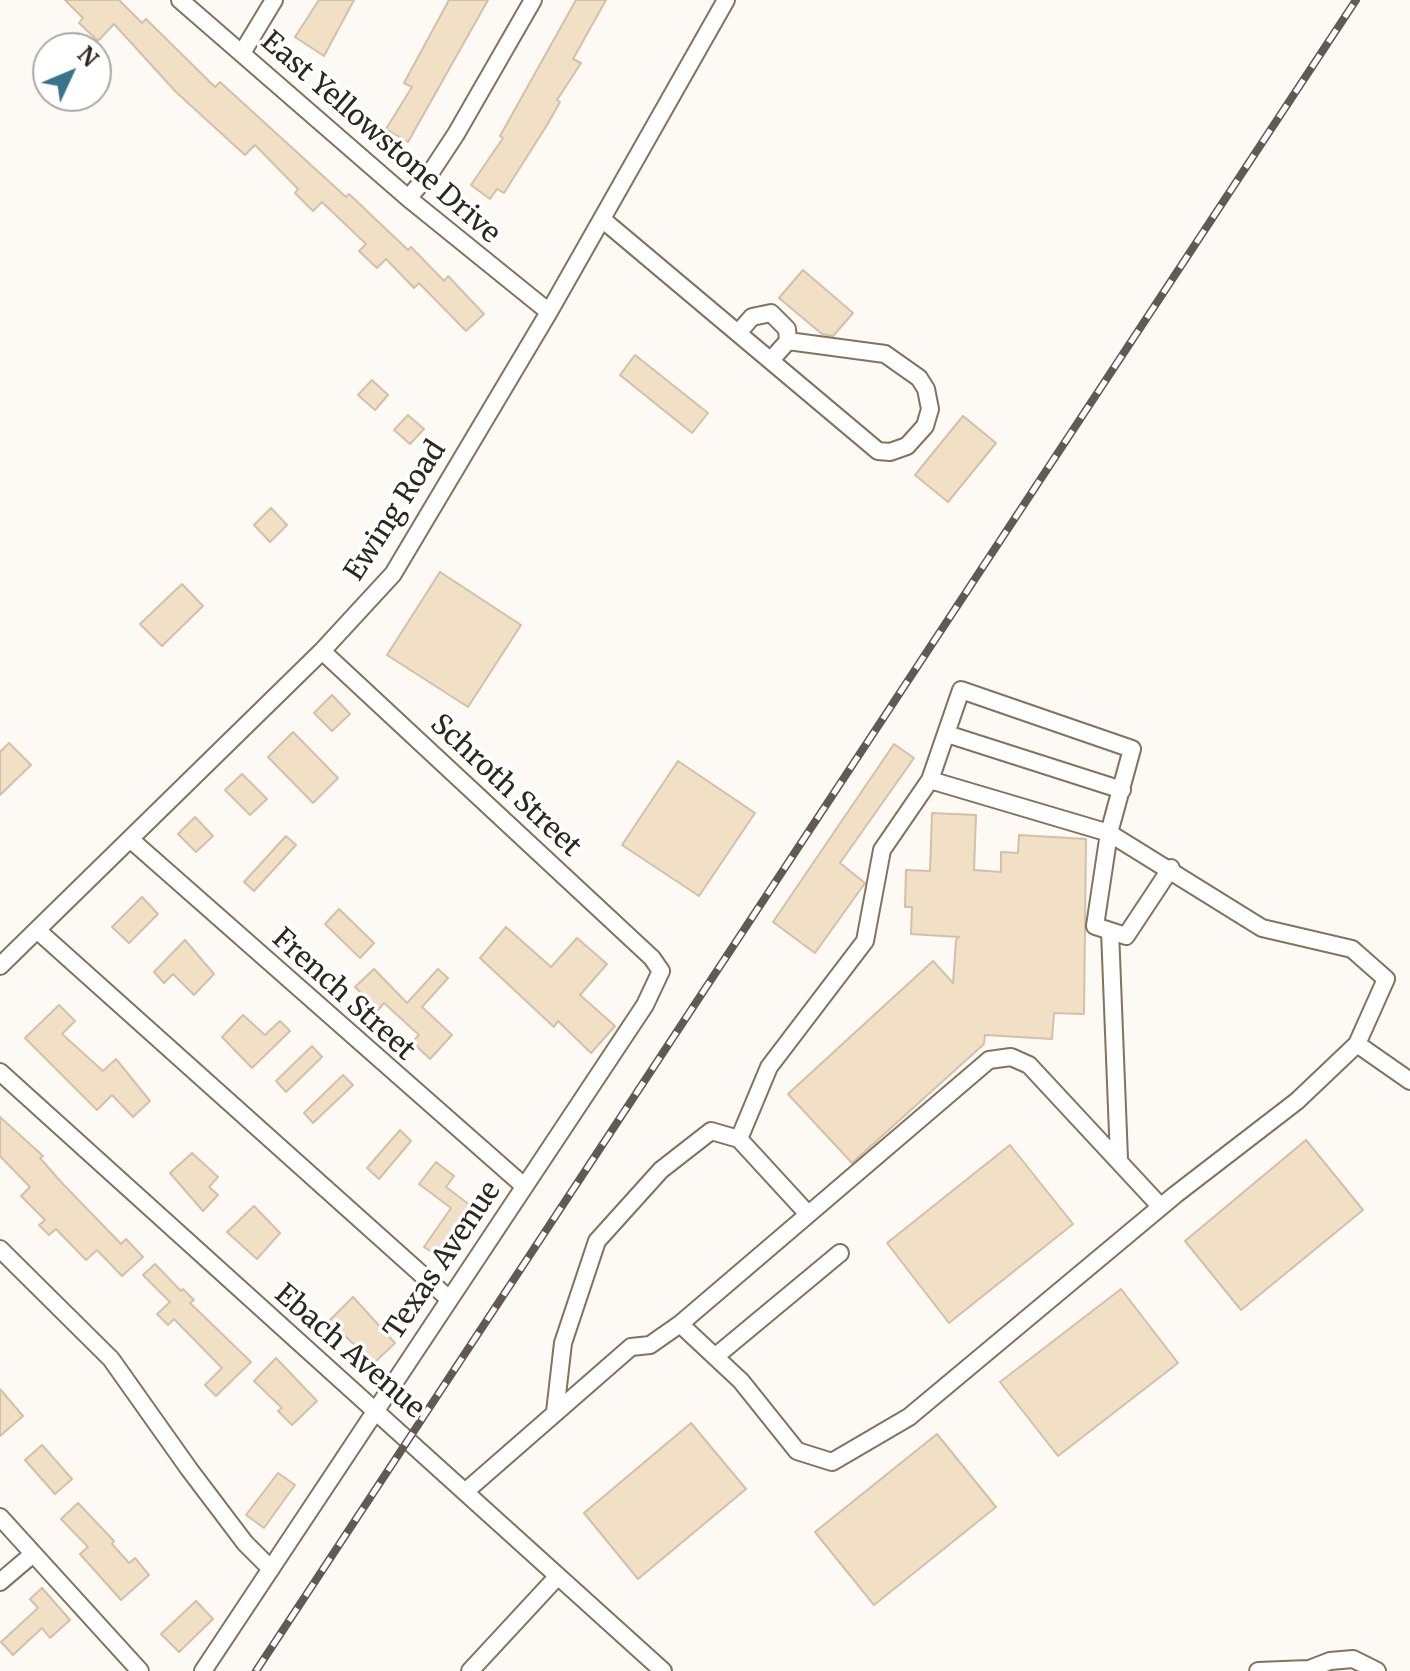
<!DOCTYPE html>
<html>
<head>
<meta charset="utf-8">
<style>
	body { margin:0 }
	#map { position:relative; width:1410px; height:1671px; overflow:hidden; background:#fdf9f4; font-family:Merriweather,serif }
	canvas { display:block }
	.north { position:absolute; left:32px; top:32px; width:80px; height:80px; box-sizing:border-box; background:#fff; border:2px solid #aba9a5; border-radius:50%; rotate:46deg; font-size:22px; font-weight:700; line-height:32px; text-align:center; color:#2d271d }
	.north::after { content:''; display:block; margin:auto; width:28px; height:36px; background:#38758b; clip-path:polygon(50% 0,100% 100%,50% 72%,0 100%) }
</style>
</head>
<body>
<div id="map">
<canvas width="1410" height="1671"></canvas>
<div class="north">N</div>
</div>
<script>
const g = document.querySelector('canvas').getContext('2d');
g.lineJoin = 'round';
function fillPath(path, color) {
  g.fillStyle = color;
  g.fill(path, 'evenodd');
}
function toPath(rows) {
  const path = new Path2D();
  for (const r of rows) {
    path.moveTo(r[0], r[1]);
    for (let i = 2; i < r.length; i += 2) path.lineTo(r[i], r[i + 1]);
  }
  return path;
}
function strokePath(path, color, width, dash) {
  g.strokeStyle = color;
  g.lineWidth = width;
  g.lineCap = dash ? 'butt' : 'round';
  g.setLineDash(dash || []);
  g.stroke(path);
}
function label(font, color, halo, rows, align = 'center') {
  g.font = font + ' Merriweather,serif';
  g.lineWidth = 7;
  g.setLineDash([]);
  g.textBaseline = 'middle';
  g.strokeStyle = halo;
  g.fillStyle = color;
  for (const [text, x, y, turn = 0] of rows) {
    g.save();
    g.translate(x, y);
    g.rotate((+turn || 0) * Math.PI / 180);
    g.textAlign = isNaN(turn) ? turn : align;
    if (halo) g.strokeText(text, 0, 0);
    g.fillText(text, 0, 0);
    g.restore();
  }
}
const building = toPath([
	[65,0,119,0,142,23,146,19,215,87,220,82,346,197,349,194,408,250,411,247,444,281,448,276,484,314,466,331,419,283,414,288,386,259,377,268,359,251,366,244,322,202,313,211,295,193,298,189,255,145,245,155,176,92,114,24,98,41,79,23,83,18,65,0],
	[319,0,354,0,324,56,295,37,319,0],
	[449,0,488,0,408,142,386,129,412,87,404,83,449,0],
	[576,0,606,0,573,59,581,63,557,100,560,102,547,125,504,193,497,189,490,199,471,185,503,138,500,136,576,0],
	[803,270,853,313,833,336,822,334,779,298,803,270],
	[635,355,708,413,692,433,620,375,635,355],
	[372,380,388,395,375,410,358,395,372,380],
	[408,415,424,429,410,444,394,430,408,415],
	[963,416,996,443,948,502,915,475,963,416],
	[271,508,287,525,270,542,254,525,271,508],
	[440,572,521,625,468,707,387,655,440,572],
	[182,584,203,606,162,646,140,624,182,584],
	[332,695,350,714,332,731,314,713,332,695],
	[293,732,338,778,313,803,268,757,293,732],
	[9,743,31,765,0,795,0,752,9,743],
	[894,744,914,758,840,863,865,883,815,953,773,922,894,744],
	[678,761,755,813,699,896,622,845,678,761],
	[242,774,267,799,250,815,225,790,242,774],
	[932,813,976,815,974,870,1001,872,1001,852,1018,853,1019,835,1086,839,1084,1014,1054,1013,1052,1039,985,1035,984,1044,852,1163,788,1094,933,961,953,983,956,940,959,937,911,934,912,907,905,907,906,870,930,871,932,813],
	[195,817,213,836,196,852,178,834,195,817],
	[286,836,296,845,254,891,244,882,286,836],
	[142,897,158,914,129,943,112,927,142,897],
	[339,909,374,943,360,958,325,924,339,909],
	[506,927,551,967,577,938,607,964,580,995,615,1026,591,1053,558,1021,554,1027,480,958,506,927],
	[185,940,214,974,194,995,173,974,164,983,154,972,185,940],
	[374,969,407,1003,438,969,448,978,422,1007,452,1035,430,1059,412,1042,419,1035,384,1003,378,1010,355,987,374,969],
	[59,1005,75,1021,62,1034,103,1071,116,1059,150,1101,133,1117,112,1095,97,1110,25,1038,59,1005],
	[243,1015,265,1035,280,1021,290,1031,252,1068,222,1037,243,1015],
	[312,1046,322,1057,286,1092,276,1081,312,1046],
	[343,1075,353,1085,313,1123,304,1113,343,1075],
	[0,1117,43,1156,40,1158,62,1183,121,1244,126,1239,143,1257,122,1276,97,1250,86,1260,56,1229,49,1235,39,1225,45,1220,21,1196,30,1187,0,1156,0,1117],
	[400,1130,411,1141,379,1179,367,1168,400,1130],
	[1306,1140,1363,1210,1241,1310,1185,1241,1306,1140],
	[1010,1145,1073,1224,949,1323,887,1243,1010,1145],
	[192,1153,218,1177,209,1187,218,1195,203,1211,170,1173,192,1153],
	[436,1162,454,1176,446,1187,470,1205,436,1255,424,1247,451,1208,419,1184,436,1162],
	[254,1206,280,1233,257,1259,227,1232,254,1206],
	[155,1264,181,1291,183,1289,194,1300,190,1303,251,1362,216,1396,205,1385,222,1368,174,1319,168,1325,157,1314,170,1302,143,1275,155,1264],
	[1121,1289,1178,1363,1058,1456,1000,1382,1121,1289],
	[353,1297,395,1343,374,1363,329,1321,353,1297],
	[276,1358,317,1401,292,1425,278,1411,282,1408,254,1381,276,1358],
	[0,1389,23,1416,0,1436,0,1389],
	[691,1423,746,1489,638,1579,584,1513,691,1423],
	[937,1434,996,1507,874,1605,815,1532,937,1434],
	[42,1445,72,1479,55,1494,25,1460,42,1445],
	[278,1473,295,1485,264,1528,246,1515,278,1473],
	[78,1503,114,1541,112,1544,129,1563,135,1558,149,1575,121,1600,80,1554,88,1547,61,1519,78,1503],
	[42,1588,70,1620,50,1638,42,1628,13,1655,1,1642,38,1608,30,1599,42,1588],
	[196,1601,213,1619,179,1652,161,1634,196,1601]
]);
const minor = toPath([
	[180,0,408,198,549,312],
	[242,53,274,0],
	[408,198,431,172,456,134,533,0],
	[602,219,878,451,890,452,907,446,925,426,930,409,926,389,919,378,885,354,788,341,771,360],
	[738,333,752,317,771,313,787,329,788,341],
	[947,734,1122,790],
	[130,839,524,1186],
	[37,930,449,1299],
	[1110,931,1119,1159],
	[0,966,322,651,393,574,549,312,726,0],
	[1357,1044,1410,1081],
	[0,1072,663,1671],
	[739,1139,769,1067,865,941,882,850,930,780,961,690,1132,749,1109,833,1095,926,1126,936,1171,868],
	[0,1249,111,1359,189,1469,245,1543,271,1569],
	[680,1324,741,1381,797,1451,832,1462,909,1417,1175,1195,1297,1101,1357,1044,1386,979,1352,949,1262,928,1109,833,930,780],
	[716,1356,840,1253],
	[555,1412,563,1343,597,1241,661,1170,711,1131,739,1139,807,1213],
	[466,1491,631,1347,650,1345,680,1324,989,1060,1011,1057,1029,1065,1161,1207],
	[0,1517,140,1671],
	[0,1582,33,1554],
	[203,1671,645,1005,661,971,652,958,322,651],
	[470,1671,558,1576],
	[1258,1671,1309,1669],
	[1304,1671,1330,1661,1353,1659,1377,1671]
]);
const rail = toPath([
	[256,1671,1356,0]
]);
const streetNames = [
	["East Yellowstone Drive",380,138,41],
	["Ewing Road",396,511,-57],
	["Schroth Street",505,786,43],
	["French Street",343,995,42],
	["Texas Avenue",443,1261,-56],
	["Ebach Avenue",349,1352,41]
];
fillPath(building, '#f1e0c5');
strokePath(building, '#d2c1a7', 2);
strokePath(minor, '#83735b', 20);
strokePath(minor, '#fff', 16);
strokePath(rail, '#605a52', 8);
strokePath(rail, '#fff', 5, [15]);
label('28px', '#2d271d', '#fff', streetNames);
</script>
</body>
</html>
